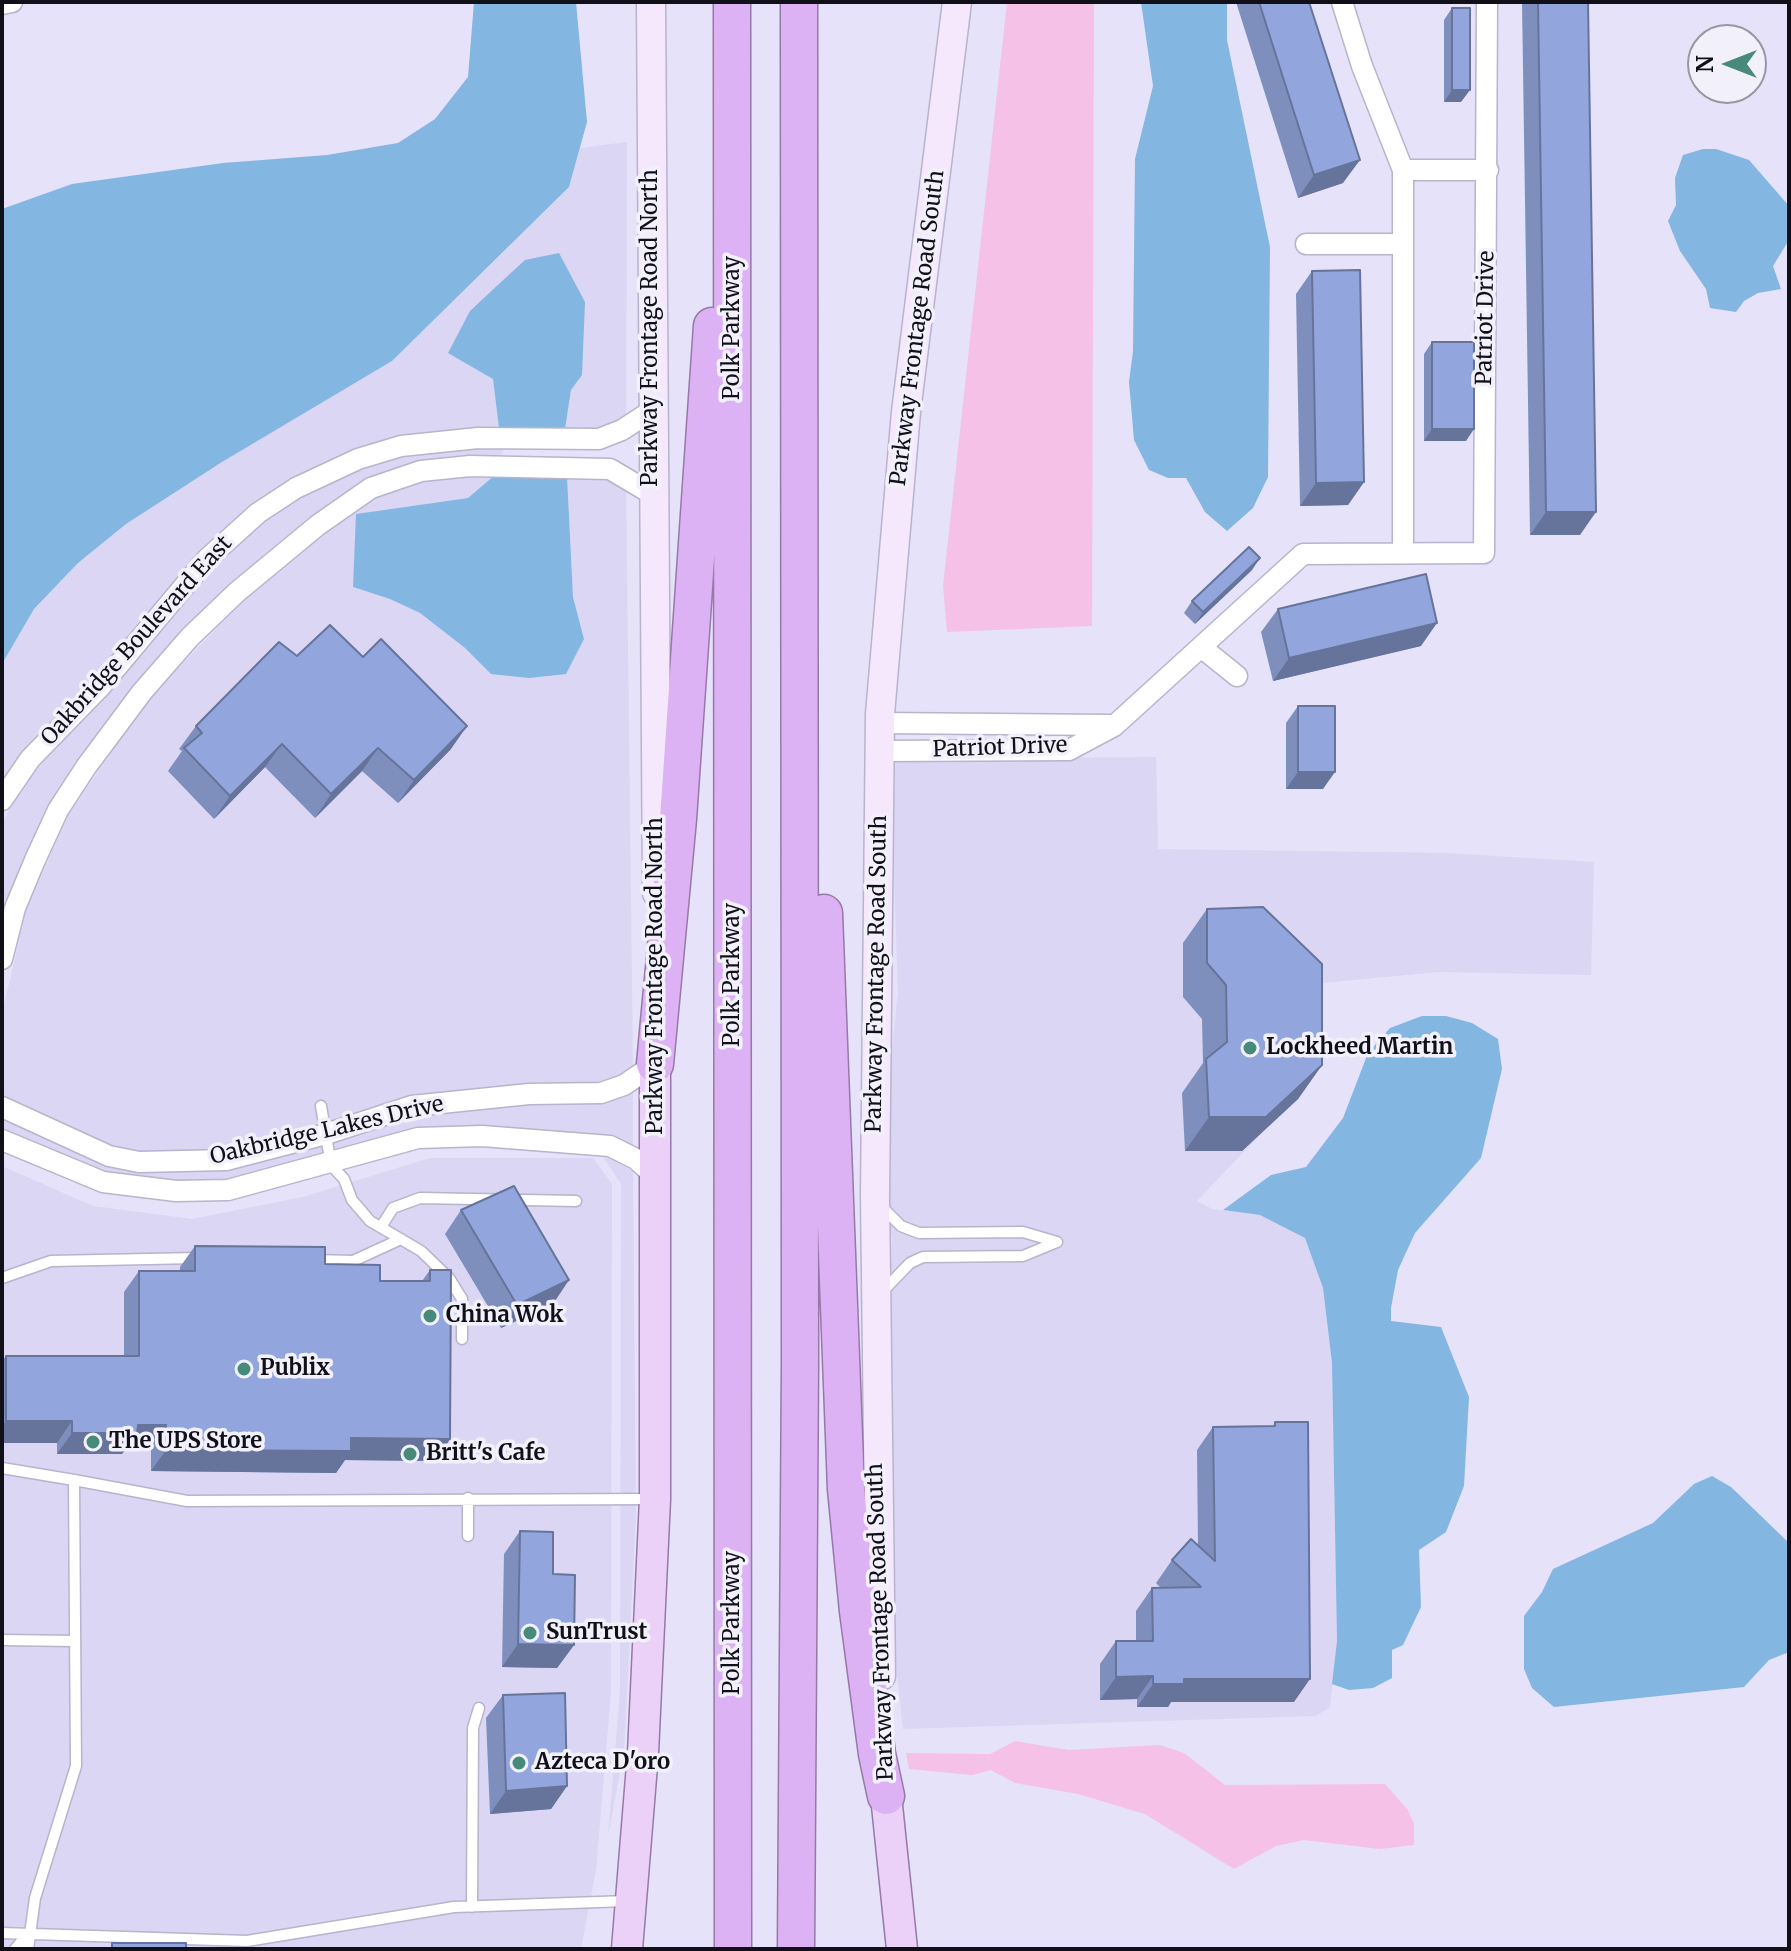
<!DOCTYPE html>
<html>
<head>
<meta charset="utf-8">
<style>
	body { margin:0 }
	#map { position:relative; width:1791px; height:1951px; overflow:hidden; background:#e5e2fa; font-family:Merriweather,serif }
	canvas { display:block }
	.frame { position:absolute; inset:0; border:4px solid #111018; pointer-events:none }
	.north { position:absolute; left:1687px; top:24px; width:80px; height:80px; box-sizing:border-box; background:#f2f1fb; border:2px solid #9897a0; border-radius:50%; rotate:270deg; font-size:22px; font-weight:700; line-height:32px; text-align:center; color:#111018 }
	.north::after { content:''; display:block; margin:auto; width:28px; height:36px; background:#47897b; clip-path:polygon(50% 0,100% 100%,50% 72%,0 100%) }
</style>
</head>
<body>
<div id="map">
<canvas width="1791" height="1951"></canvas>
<div class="frame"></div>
<div class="north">N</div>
</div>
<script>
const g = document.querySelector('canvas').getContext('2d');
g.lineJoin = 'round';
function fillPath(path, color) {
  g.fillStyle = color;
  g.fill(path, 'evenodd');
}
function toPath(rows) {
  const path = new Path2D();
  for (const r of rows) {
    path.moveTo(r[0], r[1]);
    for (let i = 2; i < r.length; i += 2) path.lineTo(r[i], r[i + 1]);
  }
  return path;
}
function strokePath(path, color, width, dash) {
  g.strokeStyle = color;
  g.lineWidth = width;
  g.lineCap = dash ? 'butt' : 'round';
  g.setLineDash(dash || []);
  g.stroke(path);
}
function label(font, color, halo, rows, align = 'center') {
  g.font = font + ' Merriweather,serif';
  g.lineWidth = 7;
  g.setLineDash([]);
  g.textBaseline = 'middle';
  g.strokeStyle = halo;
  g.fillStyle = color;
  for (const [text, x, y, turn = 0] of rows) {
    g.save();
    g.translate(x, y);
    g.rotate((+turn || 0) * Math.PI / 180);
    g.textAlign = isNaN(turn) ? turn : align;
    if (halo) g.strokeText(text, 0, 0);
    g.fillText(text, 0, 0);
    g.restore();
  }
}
const built = toPath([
	[627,142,626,416,597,429,565,429,571,390,582,375,493,379,499,428,438,431,398,437,354,450,291,479,252,505,199,553,92,681,41,732,2,779,2,664,34,609,78,563,126,524,222,462,392,361,569,187,580,148],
	[479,447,502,448,503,456,420,461,365,480,310,518,230,585,182,631,134,686,48,807,2,917,2,823,22,787,57,745,109,693,216,565,265,520,302,496,362,468,404,455],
	[495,475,468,498,357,514,353,587,390,599,420,613,465,648,491,674,584,639,573,597,567,476,607,478,626,487,633,1068,599,1083,528,1084,410,1096,323,1125,224,1150,140,1153,112,1147,2,1096,2,1014,26,911,68,815,150,697,245,599,325,533,377,496,423,480],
	[1156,757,1158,849,1446,853,1594,862,1591,975,1437,972,1311,984,1301,1092,1197,1201,1212,1209,1260,1215,1305,1238,1323,1288,1332,1363,1337,1641,1330,1707,1316,1716,903,1729,889,1600,887,1432,892,1236,886,1236,886,1105,898,993,890,759],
	[633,1092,633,1146,611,1136,483,1127,227,1181,177,1181,107,1173,2,1130,2,1118,106,1165,139,1172,180,1172,229,1169,414,1115,530,1103,601,1102],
	[602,1155,633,1171,636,1514,624,1751,608,1836,620,1691,621,1184],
	[430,1158,593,1158,612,1184,611,1691,596,1870,581,1949,2,1949,2,1166,93,1206,192,1219,303,1197]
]);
const green = toPath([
	[1007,2,1094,2,1092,626,947,632,943,586],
	[1015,1741,1069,1750,1160,1745,1184,1753,1225,1785,1385,1784,1408,1810,1414,1824,1414,1845,1380,1849,1304,1840,1276,1846,1234,1869,1145,1814,1078,1794,1015,1783,991,1770,972,1775,909,1769,906,1753,990,1754]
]);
const water = toPath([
	[474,2,576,2,587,122,569,187,392,361,222,462,126,524,78,563,34,609,2,664,2,209,72,184,223,163,327,155,398,143,435,119,468,77],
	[1141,2,1227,2,1227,40,1270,247,1268,477,1253,508,1227,531,1205,512,1186,478,1168,478,1149,470,1134,440,1129,382,1133,351,1135,159,1153,86],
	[1703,149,1716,149,1749,160,1789,206,1789,240,1773,266,1781,289,1758,293,1744,301,1736,312,1710,308,1706,289,1680,251,1668,221,1676,205,1675,178,1683,155],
	[559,253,585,302,582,375,571,390,565,429,499,428,493,379,448,353,470,311,500,283,525,260],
	[495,475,567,476,573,597,584,639,566,674,529,678,491,674,465,648,420,613,390,599,353,587,356,514,468,498],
	[1422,1016,1446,1016,1472,1023,1498,1039,1502,1069,1481,1158,1415,1233,1398,1270,1391,1308,1391,1321,1441,1327,1469,1397,1464,1486,1446,1532,1419,1550,1421,1607,1403,1645,1392,1650,1392,1678,1373,1688,1349,1690,1332,1684,1337,1641,1332,1363,1323,1288,1305,1238,1260,1215,1223,1210,1271,1175,1306,1167,1343,1118,1368,1053,1390,1028],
	[1712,1476,1731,1487,1789,1543,1789,1652,1769,1660,1744,1687,1554,1707,1532,1688,1524,1669,1524,1616,1542,1592,1553,1569,1653,1523,1694,1484]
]);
const lane = toPath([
	[321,1106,331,1165,344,1179,352,1200,370,1221,421,1251,449,1278,462,1299,462,1339],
	[882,1207,901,1226,919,1233,1023,1232,1057,1242],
	[381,1227,393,1208,420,1198,576,1201],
	[313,1260,353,1261,401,1239],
	[2,1278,51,1261,197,1258],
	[883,1291,910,1263,923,1257,1023,1256,1057,1242],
	[2,1468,74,1480,76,1766,35,1898,28,1949],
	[74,1480,187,1501,654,1499],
	[468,1498,468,1536],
	[2,1640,75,1641],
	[472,1907,473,1728,479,1708],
	[2,1933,247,1941,454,1907,628,1901],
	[15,1949,27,1935]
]);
const street = toPath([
	[1342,2,1362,66,1403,170,1403,553],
	[2,4,12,2],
	[1403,170,1488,170],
	[1306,244,1403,244],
	[1201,647,1237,676],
	[880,723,1110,725],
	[880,751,1069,750,1114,726,1303,554,1484,553,1487,2],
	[2,800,30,759,100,687,207,559,258,513,296,488,358,459,401,446,478,438,599,439,622,430,651,411],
	[2,959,15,908,35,860,58,810,86,767,142,692,190,637,237,592,318,525,371,488,421,471,470,466,610,469,652,494],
	[2,1107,109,1156,139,1162,226,1160,326,1134,412,1106,529,1094,601,1093,624,1085,655,1064],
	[2,1140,103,1182,176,1191,228,1190,418,1138,482,1136,610,1146,636,1159,656,1177]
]);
const secondary = toPath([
	[651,2,657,893],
	[881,1676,875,1196,880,714,906,412,957,2]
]);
const primary = toPath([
	[886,1796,902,1949],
	[627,1949,643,1753,655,1499,655,1064]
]);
const highway = toPath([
	[732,2,733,1949],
	[824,913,846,1489,858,1611,877,1754,886,1796],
	[655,1064,678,819,712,326],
	[796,1949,800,1363,799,2]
]);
const wall = toPath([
	[1236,2,1309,2,1343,183,1298,198],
	[1522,2,1588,2,1580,535,1530,535],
	[1452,8,1461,102,1444,102,1444,20],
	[1312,271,1364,482,1348,505,1300,506,1296,294],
	[1432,342,1466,441,1424,441,1424,354],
	[1252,570,1195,624,1184,613,1192,601],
	[1278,609,1421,646,1273,681,1261,632],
	[297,656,451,749,398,803,362,771,315,818,265,767,214,819,168,771,182,751,179,749,196,726],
	[1298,706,1323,789,1286,789,1286,723],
	[1207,909,1322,1065,1298,1099,1242,1151,1185,1151,1182,1093,1203,1063,1202,1019,1183,997,1183,943],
	[461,1210,553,1304,501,1328,445,1234],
	[195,1246,325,1264,380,1281,422,1281,430,1270,450,1439,435,1461,345,1460,336,1473,151,1471,151,1447,127,1446,122,1454,57,1454,57,1443,2,1443,2,1361,6,1356,124,1356,124,1292,139,1271,180,1271,180,1267],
	[1275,1422,1294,1702,1171,1702,1168,1707,1137,1707,1137,1699,1100,1700,1100,1664,1116,1641,1136,1641,1136,1611,1152,1588,1161,1588,1156,1583,1172,1560,1198,1546,1197,1450,1213,1427,1273,1426],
	[520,1531,553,1574,574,1645,557,1668,502,1667,504,1554],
	[503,1695,567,1786,551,1809,490,1814,486,1718]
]);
const shadedWall = toPath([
	[1452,90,1470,90,1461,102,1444,102],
	[1360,160,1343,183,1298,198,1314,175],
	[1432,429,1474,429,1466,441,1424,441],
	[1364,482,1348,505,1300,506,1316,483],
	[1546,512,1596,512,1580,535,1530,535],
	[1260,558,1252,570,1195,624,1203,612],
	[1437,623,1421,646,1273,681,1289,658],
	[467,726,451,749,398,803,414,780],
	[282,744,265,767,214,819,230,796],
	[378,748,362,771,315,818,331,794],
	[1298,772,1335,772,1323,789,1286,789],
	[1322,1065,1298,1099,1242,1151,1185,1151,1209,1117],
	[569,1280,553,1304,501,1328,517,1305],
	[6,1421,72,1421,57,1443,2,1443,2,1426],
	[138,1425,166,1425,151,1447,127,1446,122,1454,57,1454,72,1433],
	[351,1438,450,1439,435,1461,345,1460,336,1473,151,1471,166,1450],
	[518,1644,574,1645,557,1668,502,1667],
	[1153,1676,1137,1699,1100,1700,1116,1677],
	[1184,1679,1310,1679,1294,1702,1171,1702,1168,1707,1137,1707,1153,1684],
	[567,1786,551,1809,490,1814,506,1791]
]);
const building = toPath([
	[1259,2,1309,2,1360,160,1314,175,1259,2],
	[1538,2,1588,2,1596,512,1546,512,1538,2],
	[1452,8,1470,8,1470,90,1452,90,1452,8],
	[1360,270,1364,482,1316,483,1312,271,1360,270],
	[1432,342,1474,342,1474,429,1432,429,1432,342],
	[1249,547,1260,558,1203,612,1192,601,1249,547],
	[1426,574,1437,623,1289,658,1278,609,1426,574],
	[330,625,363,657,381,639,467,726,414,780,378,748,331,794,282,744,230,796,184,748,202,733,196,726,279,642,297,656,330,625],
	[1298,706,1335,706,1335,772,1298,772,1298,706],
	[1263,907,1322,964,1322,1065,1266,1117,1209,1117,1206,1059,1227,1042,1226,985,1207,963,1207,909,1263,907],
	[514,1186,569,1280,517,1305,461,1210,514,1186],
	[195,1246,325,1247,325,1264,380,1265,380,1281,430,1281,430,1270,451,1270,450,1439,351,1438,351,1451,166,1450,166,1425,138,1425,137,1433,72,1433,72,1421,6,1421,6,1356,139,1356,139,1271,195,1271,195,1246],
	[1275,1422,1308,1422,1310,1679,1184,1679,1184,1684,1153,1684,1153,1676,1116,1677,1116,1641,1153,1641,1152,1588,1201,1587,1172,1560,1191,1539,1215,1561,1213,1427,1275,1426,1275,1422],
	[520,1531,553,1532,553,1574,575,1575,574,1645,518,1644,520,1531],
	[565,1693,567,1786,506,1791,503,1695,565,1693],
	[112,1943,186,1943,186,1949,112,1949,112,1943]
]);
const markers = [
	[1250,1048,8,"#47897b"],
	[430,1316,8,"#47897b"],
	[244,1369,8,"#47897b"],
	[93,1442,8,"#47897b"],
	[410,1454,8,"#47897b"],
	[530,1633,8,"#47897b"],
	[519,1763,8,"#47897b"]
];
const streetNames = [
	["Patriot Drive",1486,318,-89],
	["Parkway Frontage Road North",651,328,-90],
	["Polk Parkway",733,328,-90],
	["Parkway Frontage Road South",918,328,-83],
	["Oakbridge Boulevard East",137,641,-48],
	["Patriot Drive",1000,748,-2],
	["Parkway Frontage Road South",877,974,-89],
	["Polk Parkway",733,975,-90],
	["Parkway Frontage Road North",656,976,-90],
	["Oakbridge Lakes Drive",327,1131,-13],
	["Parkway Frontage Road South",881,1622,-92],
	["Polk Parkway",733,1623,-90]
];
const poiNames = [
	["Lockheed Martin",1266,1048],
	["China Wok",446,1316],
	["Publix",260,1369],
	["The UPS Store",109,1442],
	["Britt's Cafe",426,1454],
	["SunTrust",546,1633],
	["Azteca D'oro",535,1763]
];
fillPath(built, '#dad6f4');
fillPath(green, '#f5c1e7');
fillPath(water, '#84b6e2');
strokePath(lane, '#b7b4cb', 13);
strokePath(street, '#b7b4cb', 23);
strokePath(secondary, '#b7b4cb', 31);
strokePath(primary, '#9679a7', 33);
strokePath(highway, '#9679a7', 39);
strokePath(lane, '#fff', 10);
strokePath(street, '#fff', 20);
strokePath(secondary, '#f5e8fc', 28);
strokePath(primary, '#ebd1f8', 30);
strokePath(highway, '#ddb2f4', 36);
fillPath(wall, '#7e8fbe');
fillPath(shadedWall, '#66749b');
fillPath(building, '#92a6dd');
strokePath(building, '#66749b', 2);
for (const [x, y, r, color] of markers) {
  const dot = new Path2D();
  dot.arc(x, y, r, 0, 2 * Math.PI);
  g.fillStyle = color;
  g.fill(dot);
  strokePath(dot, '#f2f1fb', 3);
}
label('22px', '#111018', '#f2f1fb', streetNames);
label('bold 22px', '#111018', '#f2f1fb', poiNames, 'left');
</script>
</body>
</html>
